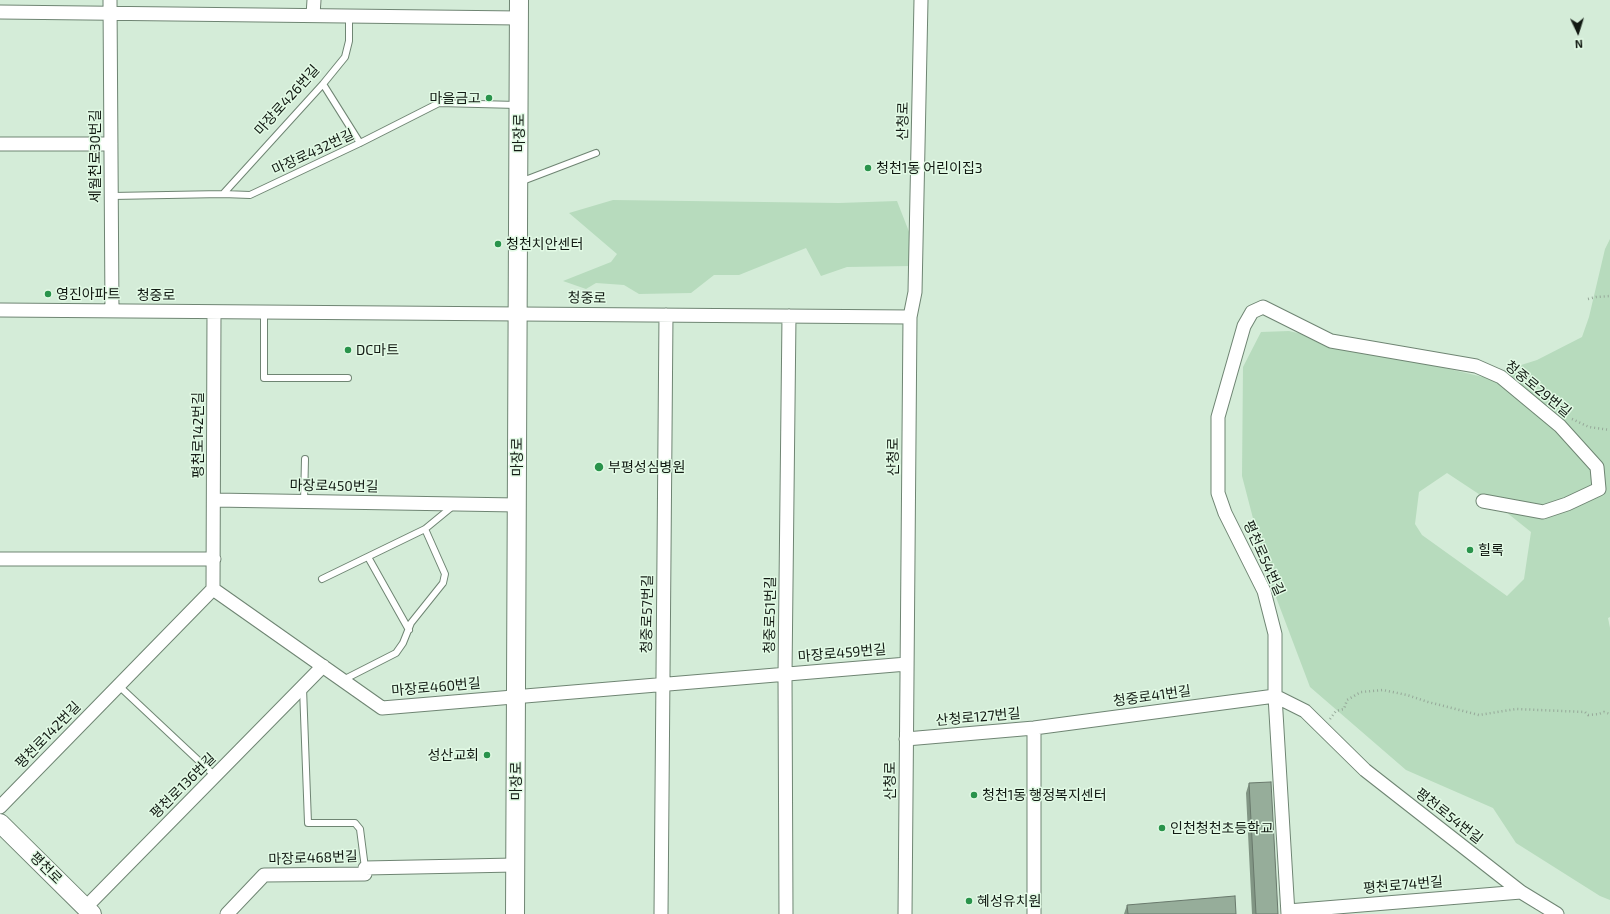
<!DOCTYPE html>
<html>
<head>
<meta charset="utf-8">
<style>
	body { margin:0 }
	#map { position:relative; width:1610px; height:914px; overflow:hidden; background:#d4ecd8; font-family:"Exo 2",sans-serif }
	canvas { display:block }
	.north { position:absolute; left:1558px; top:12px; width:40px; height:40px; -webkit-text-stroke:3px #e2fae5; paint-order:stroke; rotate:176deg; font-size:11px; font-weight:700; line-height:16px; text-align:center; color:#121a13 }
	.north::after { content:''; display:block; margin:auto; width:14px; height:18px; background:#121a13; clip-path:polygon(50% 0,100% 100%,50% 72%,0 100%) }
</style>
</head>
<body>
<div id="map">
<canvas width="1610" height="914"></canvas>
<div class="north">N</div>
</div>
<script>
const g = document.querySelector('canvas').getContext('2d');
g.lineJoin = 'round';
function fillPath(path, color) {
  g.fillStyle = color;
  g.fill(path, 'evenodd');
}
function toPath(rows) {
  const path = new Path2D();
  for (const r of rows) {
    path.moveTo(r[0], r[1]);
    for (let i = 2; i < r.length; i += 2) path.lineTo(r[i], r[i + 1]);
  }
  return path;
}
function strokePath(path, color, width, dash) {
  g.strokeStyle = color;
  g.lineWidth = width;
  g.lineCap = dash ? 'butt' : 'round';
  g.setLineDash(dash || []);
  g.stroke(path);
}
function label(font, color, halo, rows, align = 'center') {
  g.font = font + ' "Exo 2","Noto Sans KR",sans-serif';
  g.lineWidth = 3;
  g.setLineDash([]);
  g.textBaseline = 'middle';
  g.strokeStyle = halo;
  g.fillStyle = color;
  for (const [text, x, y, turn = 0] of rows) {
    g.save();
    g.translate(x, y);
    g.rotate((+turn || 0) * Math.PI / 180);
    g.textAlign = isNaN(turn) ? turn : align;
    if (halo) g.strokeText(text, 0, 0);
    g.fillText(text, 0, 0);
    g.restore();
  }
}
const green = toPath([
	[613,200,839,203,897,201,913,242,911,266,847,267,821,276,806,248,739,275,714,275,691,293,639,294,624,285,596,283,586,289,563,281,611,262,617,254,569,213],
	[1610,239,1610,617,1608,618,1610,628,1610,900,1600,896,1516,843,1493,808,1406,770,1310,687,1268,576,1242,476,1243,367,1261,332,1289,331,1483,377,1537,360,1582,337,1589,317,1605,249],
	[1447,473,1506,512,1531,532,1524,579,1507,596,1422,535,1415,524,1419,492]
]);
const path = toPath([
	[1588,299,1596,297,1610,296],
	[1572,419,1589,427,1610,430],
	[1330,719,1336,711,1344,709,1347,700,1361,692,1383,690,1407,695,1428,702,1479,715,1516,709,1585,712,1588,715,1599,714,1604,712,1610,714]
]);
const lane = toPath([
	[323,84,360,143],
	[520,182,596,153],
	[223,194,323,84,345,57,349,41,349,16],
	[112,196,223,194,250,195,360,143,439,103,517,105],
	[264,312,264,378,348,378],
	[304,502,305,459],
	[368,557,409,630],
	[322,579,425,529,453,506],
	[343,680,396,653,403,643,411,623,443,583,445,574,425,529],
	[119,686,215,776],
	[303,688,308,823,355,823,360,829,365,868]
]);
const street = toPath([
	[110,0,112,311],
	[0,12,519,18],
	[313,15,314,0],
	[0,144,111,144],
	[0,310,910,317],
	[214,500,517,505],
	[0,559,214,559],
	[213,589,382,708,907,664],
	[1275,696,1305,711,1365,770,1521,892,1557,914],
	[1034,728,1034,914],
	[906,739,1034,728,1275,696],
	[0,807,213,589,214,312],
	[85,908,323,666],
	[1288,911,1521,892],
	[227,914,264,875,365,874,365,868,515,865],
	[661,914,666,315],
	[786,914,785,674,789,316],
	[905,914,910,317,915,292,921,0],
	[1288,914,1275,696,1275,634,1264,591,1225,513,1218,493,1218,417,1244,326,1252,312,1263,307,1331,341,1476,366,1501,377,1560,426,1597,467,1599,489,1567,504,1543,512,1483,501]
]);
const secondary = toPath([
	[0,823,92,914],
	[515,914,519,0]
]);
const wall = toPath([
	[1249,783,1278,914,1252,914,1246,793],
	[1127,905,1236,914,1124,914]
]);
const building = toPath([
	[1271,782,1278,914,1256,914,1249,783,1271,782],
	[1235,896,1236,914,1128,914,1127,905,1235,896]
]);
const markers = [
	[489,98,4,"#29934b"],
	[868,168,4,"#29934b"],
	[498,244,4,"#29934b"],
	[48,294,4,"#29934b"],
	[348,350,4,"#29934b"],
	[599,467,5,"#29934b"],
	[1470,550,4,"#29934b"],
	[487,755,4,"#29934b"],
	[974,795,4,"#29934b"],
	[1162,828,4,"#29934b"],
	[969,901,4,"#29934b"]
];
const poiNames = [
	["마을금고",481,98,"right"],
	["청천1동 어린이집3",876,168],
	["청천치안센터",506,244],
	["영진아파트",56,294],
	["DC마트",356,350],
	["부평성심병원",608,467],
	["힐록",1478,550],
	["성산교회",479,755,"right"],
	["청천1동 행정복지센터",982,795],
	["인천청천초등학교",1170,828],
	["혜성유치원",977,901]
];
const streetNames = [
	["마장로426번길",287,100,-48],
	["산청로",903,121,-89],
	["마장로",519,133,-90],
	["마장로432번길",313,152,-25],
	["세월천로30번길",95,156,-90],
	["청중로",156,295],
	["청중로",587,298,1],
	["청중로29번길",1538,389,39],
	["평천로142번길",198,435,-90],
	["마장로",517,457,-90],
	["산청로",893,457,-90],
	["마장로450번길",334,486,1],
	["평천로54번길",1264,558,66],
	["청중로57번길",647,614,-89],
	["청중로51번길",770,615,-89],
	["마장로459번길",842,653,-5],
	["마장로460번길",436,687,-5],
	["청중로41번길",1152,696,-8],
	["산청로127번길",978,717,-5],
	["평천로142번길",48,735,-46],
	["마장로",516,781,-90],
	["산청로",890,781,-90],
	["평천로136번길",183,786,-45],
	["평천로54번길",1449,816,38],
	["마장로468번길",313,858,-2],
	["평천로",46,868,45],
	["평천로74번길",1403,885,-5]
];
fillPath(green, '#b7dbbd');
strokePath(lane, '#6f8573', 8);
strokePath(street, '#6f8573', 15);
strokePath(secondary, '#6f8573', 20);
strokePath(path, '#96a899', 2.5, [1, 3]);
strokePath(lane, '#fff', 6);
strokePath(street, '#fff', 13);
strokePath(secondary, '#fff', 18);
fillPath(wall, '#819584');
fillPath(building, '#96ad9a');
strokePath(building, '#69796c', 1);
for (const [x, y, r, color] of markers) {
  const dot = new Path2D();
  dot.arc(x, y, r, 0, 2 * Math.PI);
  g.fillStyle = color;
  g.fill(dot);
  strokePath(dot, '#e2fae5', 1.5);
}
label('14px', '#121a13', '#e2fae5', poiNames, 'left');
label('14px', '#121a13', '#e2fae5', streetNames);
</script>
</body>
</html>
